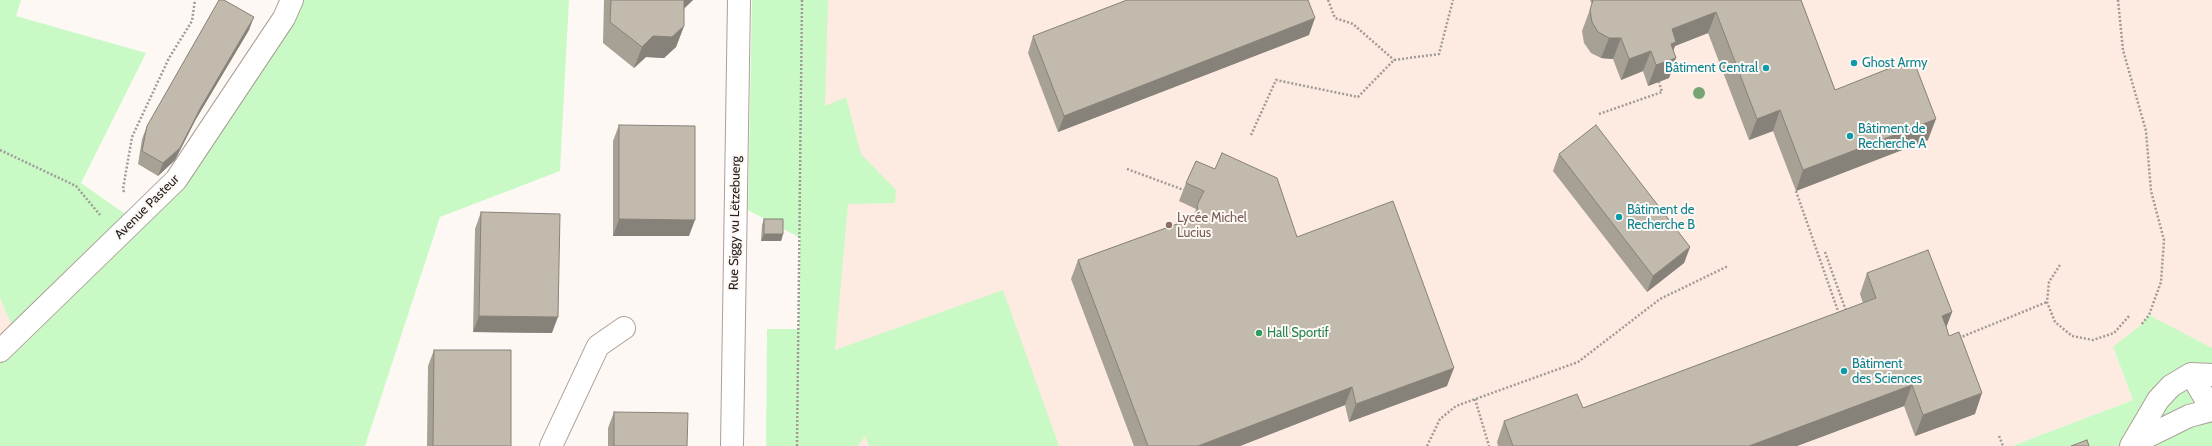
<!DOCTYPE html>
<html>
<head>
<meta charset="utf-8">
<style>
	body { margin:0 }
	canvas { display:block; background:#fef8f5 }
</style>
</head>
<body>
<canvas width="2212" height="446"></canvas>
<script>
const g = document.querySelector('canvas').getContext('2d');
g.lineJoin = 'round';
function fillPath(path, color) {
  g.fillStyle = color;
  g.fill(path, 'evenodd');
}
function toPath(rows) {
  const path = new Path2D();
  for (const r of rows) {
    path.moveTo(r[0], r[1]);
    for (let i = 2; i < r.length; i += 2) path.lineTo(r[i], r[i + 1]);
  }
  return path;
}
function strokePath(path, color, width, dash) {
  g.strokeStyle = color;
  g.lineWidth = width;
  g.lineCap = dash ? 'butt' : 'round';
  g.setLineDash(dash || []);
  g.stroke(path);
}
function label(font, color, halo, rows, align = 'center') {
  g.font = font + ' Cabin,sans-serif';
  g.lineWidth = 4;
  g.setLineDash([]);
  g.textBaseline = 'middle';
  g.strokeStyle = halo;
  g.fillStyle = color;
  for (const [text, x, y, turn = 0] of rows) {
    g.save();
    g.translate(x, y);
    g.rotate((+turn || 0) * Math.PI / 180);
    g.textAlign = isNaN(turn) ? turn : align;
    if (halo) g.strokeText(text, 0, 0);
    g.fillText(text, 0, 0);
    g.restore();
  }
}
const built = toPath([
	[813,0,2212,0,2212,348,2148,315,2141,325,2113,348,2133,400,2012,446,808,446],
	[0,298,16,335,0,356]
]);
const green = toPath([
	[0,0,21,0,16,16,146,53,81,183,135,221,292,0,569,0,560,171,440,217,365,446,0,446,0,356,16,335,0,298],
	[752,0,828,0,825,106,846,97,861,154,896,190,895,203,848,204,835,350,1003,290,1059,446,869,446,865,436,858,446,766,446,767,329,799,329,800,238,748,210],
	[2149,315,2212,348,2212,446,2012,446,2133,400,2113,347,2141,325]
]);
const path = toPath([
	[1328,0,1335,18,1353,24,1394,60],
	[2118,0,2123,50,2146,131,2151,191,2164,240,2161,282,2149,315,2141,325],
	[1599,114,1662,92,1659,82],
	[1251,135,1276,80,1358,97,1394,60,1439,54,1453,0],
	[0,150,76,186,100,215],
	[1127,169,1184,190],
	[1796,191,1839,314],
	[124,192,123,189,132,137,169,58,192,21,195,0],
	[1825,252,1846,311],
	[2060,265,2049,282,2047,302,2055,322,2072,336,2093,340,2114,333,2129,316],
	[1959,338,2047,302],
	[1475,399,1489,446],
	[1999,436,2003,446],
	[797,446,802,0],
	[1427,446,1440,419,1456,406,1578,362,1660,299,1728,266]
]);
const minor = toPath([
	[0,351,176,180,284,18,292,0],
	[2191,374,2212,410],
	[2132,444,2189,416,2212,410],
	[551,446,598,346,624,328],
	[732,446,739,0],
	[2131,446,2158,400,2171,386,2191,374,2212,375]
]);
const trees = [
	[1699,93]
];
const wall = toPath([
	[604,0,693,0,684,9,684,26,676,47,664,58,646,57,634,68,603,43],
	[1590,0,1801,0,1835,90,1928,140,1796,191,1773,131,1749,140,1708,33,1675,46,1673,50,1676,58,1669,78,1648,86,1643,71,1621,80,1613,59,1601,58,1591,53,1584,43,1582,31,1592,4],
	[249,30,196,119,175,160,158,176,138,164,142,139,147,126],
	[1309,35,1058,132,1028,53,1033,36],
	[619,125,689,236,613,236,613,141],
	[1559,154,1690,247,1684,263,1647,292,1553,171],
	[1196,161,1297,237,1447,386,1349,422,1345,405,1240,446,1134,446,1071,279,1078,260,1193,218,1196,209,1179,201,1186,183],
	[481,212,552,333,473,332,475,229],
	[764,219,783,234,781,241,761,241,762,225],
	[1867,273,1952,312,1946,328,1975,414,1915,436,1904,406,1797,446,1498,446,1497,442,1504,421,1583,408,1863,303,1860,294],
	[434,350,511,446,427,446,428,366],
	[614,412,687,446,608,446,608,428]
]);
const shadedWall = toPath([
	[682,0,693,0,676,15],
	[1716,12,1708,33,1675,46,1670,60,1676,58,1669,78,1648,86,1656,65,1672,29],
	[254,17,249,30,196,119,175,160,158,176,163,163],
	[1315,18,1309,35,1058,132,1064,116],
	[684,26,676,47,664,58,646,57,634,68,642,47,653,36],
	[1609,38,1621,38,1613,59,1601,58],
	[1651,51,1643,71,1621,80,1629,59],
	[1780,110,1773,131,1749,140,1757,119],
	[1936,119,1928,140,1796,191,1803,170],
	[619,219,695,220,689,236,613,236],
	[764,234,783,234,781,241,761,241],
	[1690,247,1684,263,1647,292,1653,276],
	[1952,312,1944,333,1942,316],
	[479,316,558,317,552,333,473,332],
	[1454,368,1447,386,1349,422,1356,404],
	[1912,385,1904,406,1797,446,1749,446],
	[1352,387,1345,405,1240,446,1198,446],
	[1982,393,1975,414,1915,436,1923,415]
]);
const building = toPath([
	[219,0,224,0,254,17,201,107,180,148,163,163,142,151,147,126,219,0],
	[611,0,684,0,684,26,672,37,653,36,642,47,610,22,611,0],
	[1127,0,1308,0,1315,18,1064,116,1033,36,1127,0],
	[1593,0,1801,0,1835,90,1913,59,1936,119,1803,170,1780,110,1757,119,1716,12,1672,29,1676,42,1671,44,1676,58,1656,65,1651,51,1629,59,1621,38,1609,38,1598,32,1592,22,1590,10,1593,0],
	[619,125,695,126,695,220,619,219,619,125],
	[1596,125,1690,247,1653,276,1559,154,1596,125],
	[1222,153,1277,178,1297,237,1393,201,1454,368,1356,404,1352,387,1198,446,1148,446,1078,260,1199,216,1197,205,1204,191,1186,183,1196,161,1215,169,1222,153],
	[481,212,560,214,558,317,479,316,481,212],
	[764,219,783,219,783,234,764,234,764,219],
	[1928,250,1952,312,1942,316,1946,326,1949,336,1959,332,1982,393,1923,415,1912,385,1749,446,1513,446,1504,421,1577,394,1583,408,1876,298,1867,273,1928,250],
	[434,350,511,350,511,446,433,446,434,350],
	[614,412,688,413,687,446,614,446,614,412],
	[2087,440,2089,446,2071,446,2087,440]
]);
const markers = [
	[1854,63,4,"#0f9aa8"],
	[1766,68,4,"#0f9aa8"],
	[1850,136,4,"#0f9aa8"],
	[1619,217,4,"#0f9aa8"],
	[1169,225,4,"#8d6e63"],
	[1259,333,4,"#2e9e5b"],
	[1844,371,4,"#0f9aa8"]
];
const cultureNames = [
	["Ghost Army",1862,63],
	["Bâtiment Central",1758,68,"right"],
	["Bâtiment de",1858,129],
	["Recherche A",1858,144],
	["Bâtiment de",1627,210],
	["Recherche B",1627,225],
	["Bâtiment",1852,364],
	["des Sciences",1852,379]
];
const streetNames = [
	["Avenue Pasteur",147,207,-45],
	["Rue Siggy vu Lëtzebuerg",735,223,-89]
];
const educationNames = [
	["Lycée Michel",1177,218],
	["Lucius",1177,233]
];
const leisureNames = [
	["Hall Sportif",1267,333]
];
fillPath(built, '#fdebe1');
fillPath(green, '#c9fac5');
strokePath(minor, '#ac9f97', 24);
strokePath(path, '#a09a97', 2.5, [2, 2]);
strokePath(minor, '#fff', 22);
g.fillStyle = '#76a473';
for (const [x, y] of trees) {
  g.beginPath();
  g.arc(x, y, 6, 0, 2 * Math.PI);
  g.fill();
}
fillPath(wall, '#a6a095');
fillPath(shadedWall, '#878279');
fillPath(building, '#c1baad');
strokePath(building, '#878279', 1);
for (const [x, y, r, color] of markers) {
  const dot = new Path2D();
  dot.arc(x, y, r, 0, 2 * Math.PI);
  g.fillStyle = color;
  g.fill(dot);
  strokePath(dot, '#fef8f5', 1.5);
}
label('13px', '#0d838f', '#fef8f5', cultureNames, 'left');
label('13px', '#27221f', '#fef8f5', streetNames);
label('13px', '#785e54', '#fef8f5', educationNames, 'left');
label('13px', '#27864d', '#fef8f5', leisureNames, 'left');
</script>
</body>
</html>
